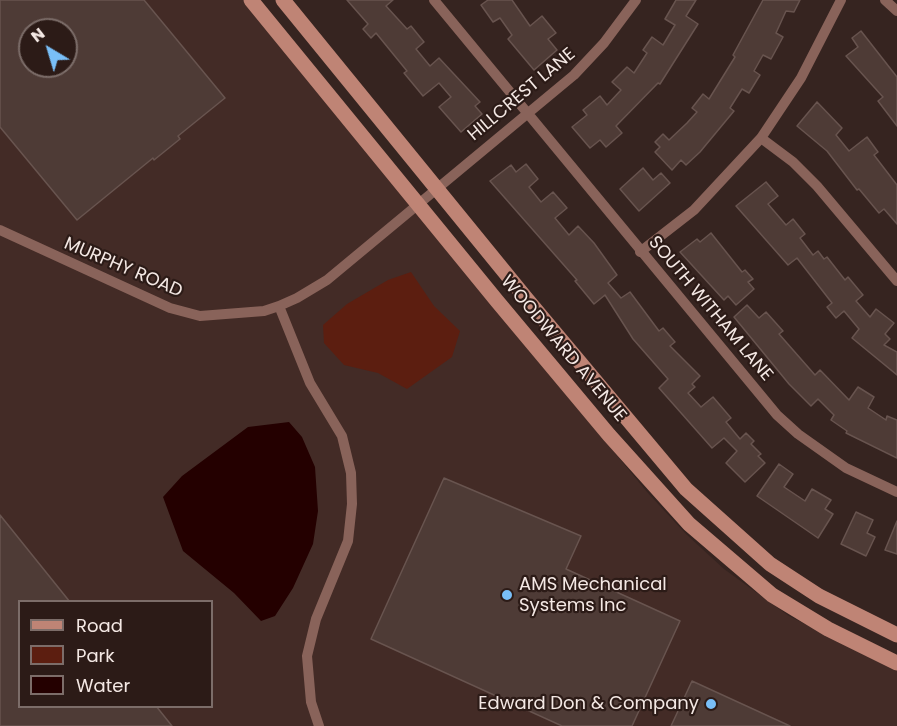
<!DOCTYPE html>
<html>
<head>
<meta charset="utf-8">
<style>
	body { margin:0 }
	#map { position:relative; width:897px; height:726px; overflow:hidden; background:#362420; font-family:Poppins,sans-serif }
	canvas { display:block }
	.legend { position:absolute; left:18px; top:600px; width:195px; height:108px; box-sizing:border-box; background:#2c1b17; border:2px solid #7c6d69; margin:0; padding:8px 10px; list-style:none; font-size:18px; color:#f4e8e4 }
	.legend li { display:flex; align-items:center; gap:12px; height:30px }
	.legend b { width:30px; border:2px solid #7c6d69 }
	.north { position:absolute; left:18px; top:18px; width:60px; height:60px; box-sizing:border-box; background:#2c1b17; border:2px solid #7c6d69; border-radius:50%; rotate:322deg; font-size:16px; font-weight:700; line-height:24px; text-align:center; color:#f4e8e4 }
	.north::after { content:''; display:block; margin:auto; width:21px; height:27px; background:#79bff8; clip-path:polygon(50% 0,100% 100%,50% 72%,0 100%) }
</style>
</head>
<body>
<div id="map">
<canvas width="897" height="726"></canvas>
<ul class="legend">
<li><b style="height:8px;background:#bf8475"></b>Road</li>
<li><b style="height:16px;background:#5c1e10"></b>Park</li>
<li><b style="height:16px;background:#240000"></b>Water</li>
</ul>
<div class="north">N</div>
</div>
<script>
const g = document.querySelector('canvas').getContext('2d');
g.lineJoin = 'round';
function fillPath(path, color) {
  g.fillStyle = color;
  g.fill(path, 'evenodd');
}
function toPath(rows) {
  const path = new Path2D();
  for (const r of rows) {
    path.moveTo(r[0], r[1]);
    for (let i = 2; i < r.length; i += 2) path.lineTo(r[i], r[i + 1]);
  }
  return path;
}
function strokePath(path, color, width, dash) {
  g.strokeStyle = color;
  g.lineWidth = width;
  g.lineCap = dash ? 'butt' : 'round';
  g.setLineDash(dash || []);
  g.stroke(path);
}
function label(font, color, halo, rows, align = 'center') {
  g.font = font + ' Poppins,sans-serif';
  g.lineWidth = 4.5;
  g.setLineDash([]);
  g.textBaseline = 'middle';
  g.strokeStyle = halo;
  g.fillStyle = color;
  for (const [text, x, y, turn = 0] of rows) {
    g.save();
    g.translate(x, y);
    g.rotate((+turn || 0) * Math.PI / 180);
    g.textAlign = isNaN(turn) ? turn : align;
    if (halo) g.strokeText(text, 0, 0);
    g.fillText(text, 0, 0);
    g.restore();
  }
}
const built = toPath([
	[0,0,243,0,647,492,686,534,724,569,789,616,897,670,897,726,0,726],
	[30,30,66,30,66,66,30,66],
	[20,602,212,602,212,706,20,706]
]);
const green = toPath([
	[411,272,434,306,460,331,452,357,407,389,378,373,344,365,324,343,323,325,347,304,388,280]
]);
const water = toPath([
	[289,422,302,437,315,467,318,511,313,544,293,588,275,616,261,621,234,593,183,551,163,497,182,476,248,427]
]);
const building = toPath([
	[0,0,144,0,225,98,178,136,180,139,154,160,153,158,77,220,0,127,0,0],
	[30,30,66,30,66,66,30,66,30,30],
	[347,0,393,0,386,6,407,29,411,26,424,42,416,49,430,66,439,58,480,102,475,106,482,114,461,132,439,107,451,97,439,83,423,96,404,73,407,71,376,33,371,38,363,29,368,24,347,0],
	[488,0,512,0,530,26,542,16,556,33,548,39,557,50,534,70,508,39,512,35,500,18,493,22,481,5,488,0],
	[676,0,696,0,686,16,698,24,660,84,658,83,616,126,622,133,606,147,600,140,590,148,572,127,587,115,583,110,600,96,607,105,621,90,612,82,627,67,634,73,647,53,643,50,652,37,663,45,675,25,665,19,676,0],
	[763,0,800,0,794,12,786,11,776,33,783,37,771,59,763,55,754,71,760,75,749,93,742,89,730,108,734,111,700,152,686,165,681,160,672,170,655,152,660,147,655,142,663,134,669,140,687,123,697,112,692,108,703,94,709,99,735,57,733,55,763,0],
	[861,31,897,77,897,126,878,101,883,97,846,56,858,47,852,38,861,31],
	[817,102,842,128,836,135,849,151,867,137,878,152,874,155,897,185,897,224,884,209,879,213,859,189,857,190,827,151,797,126,817,102],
	[526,164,538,179,529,187,541,202,553,192,567,208,555,218,569,235,578,226,594,243,617,275,608,283,621,298,630,292,659,331,663,328,675,342,670,346,700,376,692,384,695,387,688,393,701,407,713,397,731,418,726,422,740,439,746,433,754,441,751,444,761,454,758,456,765,463,745,482,726,463,737,451,724,438,712,448,659,388,668,379,633,339,605,295,594,304,575,281,577,280,490,181,511,165,516,172,526,164],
	[643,168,653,180,661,173,670,183,639,211,620,189,643,168],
	[766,182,778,196,768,204,786,225,793,219,805,234,800,238,813,255,818,251,824,259,827,257,845,280,848,277,863,295,856,301,870,317,876,309,894,323,885,334,890,339,884,345,897,352,897,375,852,338,859,329,844,311,836,318,827,307,832,303,797,258,788,265,736,206,766,182],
	[711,233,742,272,745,270,753,279,748,282,754,289,736,305,728,296,724,300,680,252,697,239,700,242,711,233],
	[747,305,759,318,766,312,783,331,779,334,815,375,820,370,849,400,858,387,874,397,868,408,886,420,887,416,897,420,897,458,846,433,847,431,831,420,834,415,818,399,811,406,789,384,734,317,747,305],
	[779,464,793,474,784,487,805,501,812,489,831,500,825,509,833,514,818,538,757,496,779,464],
	[444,478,581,536,566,569,680,621,632,726,562,726,371,639,444,478],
	[856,512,873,520,867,533,875,537,866,556,841,544,856,512],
	[0,515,70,602,20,602,20,706,156,706,172,726,0,726,0,515],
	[897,521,897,554,885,550,897,521],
	[692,681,790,726,671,726,692,681]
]);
const street = toPath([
	[434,0,777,415,798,434,846,468,897,492],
	[885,0,897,11],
	[761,138,793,162,817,186,897,281],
	[0,230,170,308,200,316,264,311,279,306,297,298,327,280,574,75,604,43,636,0],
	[640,252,694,210,761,138,801,78,841,0],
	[279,306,310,383,342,436,351,473,352,504,348,541,316,619,307,656,311,702,319,726]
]);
const secondary = toPath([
	[251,0,497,301,609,435,689,524,772,595,828,629,897,663],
	[283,0,525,297,686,489,770,564,819,596,897,635]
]);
const markers = [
	[507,595,6,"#79bff8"],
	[711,704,6,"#79bff8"]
];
const streetNames = [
	["HILLCREST LANE",522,95,-40],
	["MURPHY ROAD",123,268,23],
	["SOUTH WITHAM LANE",710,309,50],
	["WOODWARD AVENUE",563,349,50]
];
const poiNames = [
	["AMS Mechanical",519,585],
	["Systems Inc",519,606],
	["Edward Don & Company",699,704,"right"]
];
fillPath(built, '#432b26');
fillPath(green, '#5c1e10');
fillPath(water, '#240000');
fillPath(building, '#4e3b36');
strokePath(building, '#68544f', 1.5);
strokePath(street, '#89635a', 10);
strokePath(secondary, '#bf8475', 15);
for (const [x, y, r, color] of markers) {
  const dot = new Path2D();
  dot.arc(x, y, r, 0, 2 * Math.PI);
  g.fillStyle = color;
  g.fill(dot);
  strokePath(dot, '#2c1b17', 2);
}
label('18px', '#f4e8e4', '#2c1b17', streetNames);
label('18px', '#f4e8e4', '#2c1b17', poiNames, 'left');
</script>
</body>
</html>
